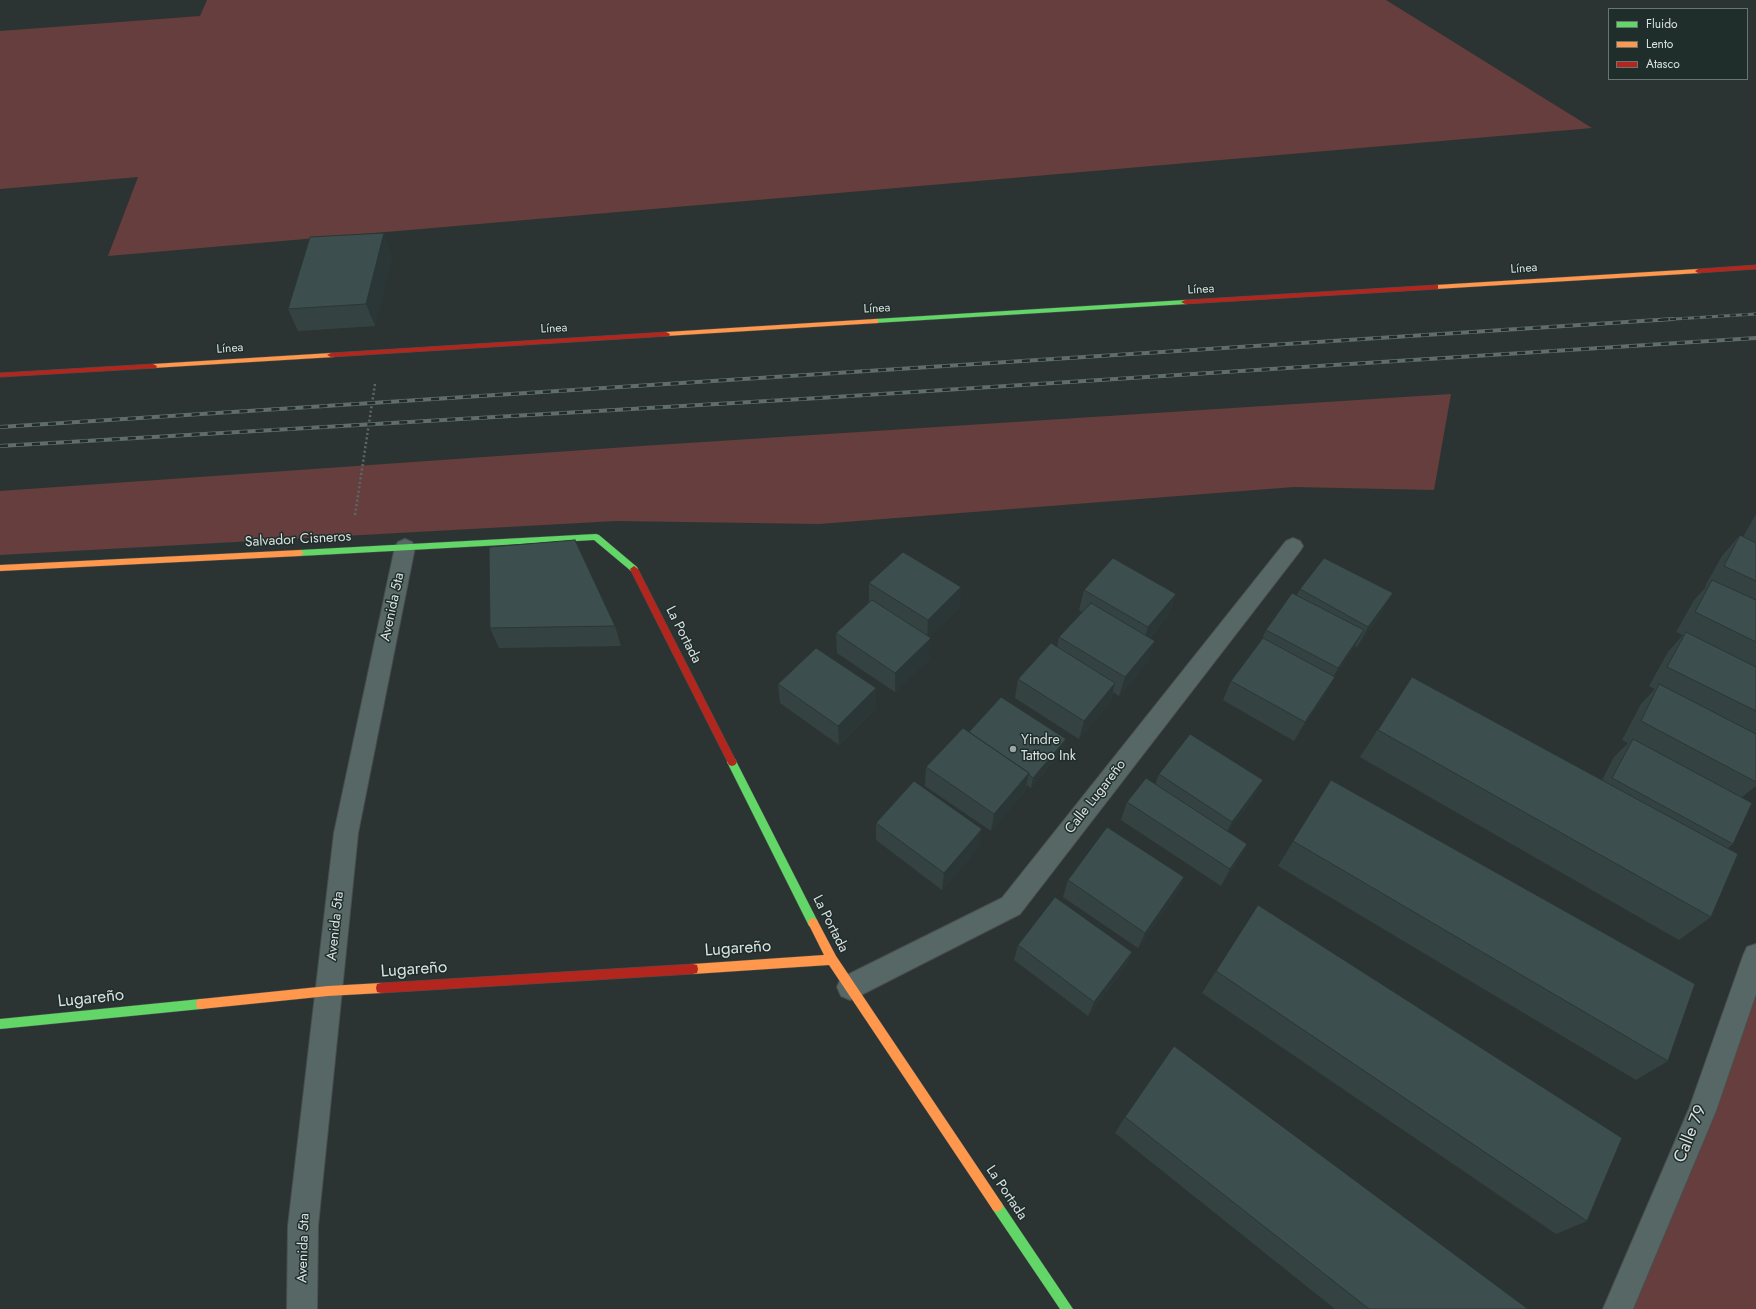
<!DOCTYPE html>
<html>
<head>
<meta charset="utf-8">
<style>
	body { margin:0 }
	#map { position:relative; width:1756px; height:1309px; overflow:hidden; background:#2c3433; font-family:Jost,sans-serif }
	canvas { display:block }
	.legend { position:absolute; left:1608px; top:8px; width:140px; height:72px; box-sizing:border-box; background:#1f2d2b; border:1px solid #697573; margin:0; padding:5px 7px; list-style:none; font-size:12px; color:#d9e2e0 }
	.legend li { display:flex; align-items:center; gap:8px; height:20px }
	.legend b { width:20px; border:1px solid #697573 }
</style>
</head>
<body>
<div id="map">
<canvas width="1756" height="1309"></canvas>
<ul class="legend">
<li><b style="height:5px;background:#63d668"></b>Fluido</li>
<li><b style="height:5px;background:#ff974d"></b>Lento</li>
<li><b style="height:5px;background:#b3261e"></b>Atasco</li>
</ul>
</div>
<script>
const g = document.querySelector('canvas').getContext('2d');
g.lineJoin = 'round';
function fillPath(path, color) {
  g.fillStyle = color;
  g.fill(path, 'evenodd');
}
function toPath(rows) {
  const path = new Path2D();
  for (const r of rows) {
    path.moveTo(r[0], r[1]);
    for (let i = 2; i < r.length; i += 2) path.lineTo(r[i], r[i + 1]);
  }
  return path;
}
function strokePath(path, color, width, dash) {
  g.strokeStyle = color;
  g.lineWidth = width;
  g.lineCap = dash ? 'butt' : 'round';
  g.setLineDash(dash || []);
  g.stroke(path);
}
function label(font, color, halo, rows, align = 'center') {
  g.font = font + ' Jost,sans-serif';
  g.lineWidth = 3;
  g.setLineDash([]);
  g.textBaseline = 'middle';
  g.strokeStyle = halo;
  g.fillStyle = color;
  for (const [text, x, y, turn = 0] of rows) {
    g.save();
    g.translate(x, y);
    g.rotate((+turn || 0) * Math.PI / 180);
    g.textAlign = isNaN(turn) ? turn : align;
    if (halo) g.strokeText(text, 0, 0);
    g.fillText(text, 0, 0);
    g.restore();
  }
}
const green = toPath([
	[207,0,1386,0,1592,128,108,256,138,177,0,189,0,31,200,16],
	[1451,394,1434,490,1294,487,819,524,616,521,0,555,0,491,641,446],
	[1756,956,1756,1309,1618,1309]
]);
const path = toPath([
	[355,515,375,384]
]);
const street = toPath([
	[1293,538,1300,541,1303,546,1300,551,1020,914,859,996,850,1000,841,996,837,987,841,978,1002,898,1286,541,1293,538],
	[405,539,412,542,415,547,358,833,318,1226,317,1309,287,1309,288,1226,334,833,395,547,398,542,405,539],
	[1756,944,1756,994,1716,1111,1633,1309,1603,1309,1689,1109,1743,956,1747,947,1756,944]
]);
const fast = toPath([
	[1185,300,1187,300,1187,304,875,323,871,321,875,319,1185,300],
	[596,534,599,535,637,567,638,569,637,571,631,571,594,540,300,556,296,553,300,550,596,534],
	[732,758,735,759,817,920,818,923,817,926,813,928,809,926,727,762,729,759,732,758],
	[201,999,205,1000,206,1004,205,1008,201,1009,0,1029,0,1019,201,999],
	[997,1200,1001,1202,1073,1309,1060,1309,993,1210,991,1206,993,1202,997,1200]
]);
const slow = toPath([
	[1698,269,1701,271,1700,273,1436,289,1433,287,1436,285,1698,269],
	[875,319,878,319,878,323,666,336,662,334,666,332,875,319],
	[331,353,335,355,334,357,153,368,149,366,153,364,331,353],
	[300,550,304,553,300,556,0,571,0,565,300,550],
	[813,918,817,920,836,956,1001,1202,1003,1206,1001,1210,997,1212,993,1210,829,965,693,974,689,973,688,969,689,965,693,964,824,955,808,923,809,920,813,918],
	[381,983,385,984,386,988,385,992,381,993,328,996,201,1009,197,1008,196,1004,197,1000,201,999,328,986,381,983]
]);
const jam = toPath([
	[1756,265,1756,269,1698,273,1695,271,1698,269,1756,265],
	[1436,285,1438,285,1438,289,1185,304,1181,302,1185,300,1436,285],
	[666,332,670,334,669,336,331,357,327,355,331,353,666,332],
	[153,364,157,366,156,368,0,377,0,373,153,364],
	[634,566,638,569,735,759,737,762,735,765,732,766,729,765,630,569,634,566],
	[693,964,697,965,698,969,697,973,693,974,381,993,377,992,376,988,377,984,381,983,693,964]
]);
const railFar1 = toPath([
	[1658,320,1756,314]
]);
const rail = toPath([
	[0,427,1673,319],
	[0,446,819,398,1756,338]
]);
const wall = toPath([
	[392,255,375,326,298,331,288,309],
	[1756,514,1756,786,1742,797,1733,844,1728,848,1711,917,1679,940,1360,757,1412,677,1602,780,1614,757,1628,743,1622,740,1641,704,1655,689,1649,686,1668,652,1683,635,1676,632,1694,600,1706,587,1705,586,1722,556,1740,535,1743,537],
	[869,583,961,587,959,608,930,637,930,658,895,692,837,653,836,633,869,602],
	[1300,589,1381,614,1357,647,1355,646,1334,678,1324,696,1294,741,1223,700,1231,681,1262,639,1266,630,1297,595],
	[1084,590,1176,594,1169,614,1150,638,1149,661,1119,696,1113,692,1110,703,1079,739,1015,698,1018,679,1057,647,1059,637,1082,612,1079,610],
	[615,626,621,646,499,648,490,628],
	[778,684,876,708,839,745,780,703],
	[969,732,1066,739,1064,748,1031,788,1027,785,1025,791,991,831,925,786,926,767],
	[1159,774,1253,798,1228,832,1247,844,1238,861,1221,886,1121,820,1127,802,1155,785],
	[1331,780,1668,1061,1636,1080,1278,866],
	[876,823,980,846,942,890,876,840],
	[1184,877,1177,893,1138,948,1063,897,1068,880],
	[1018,945,1132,952,1125,967,1088,1016,1014,960],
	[1216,971,1587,1221,1556,1234,1202,993],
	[1125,1117,1528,1309,1335,1309,1115,1133]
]);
const shadedWall = toPath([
	[384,233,392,255,375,326,366,304],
	[961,587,959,608,927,641,928,620],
	[1393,593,1381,614,1357,647,1368,627],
	[1176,594,1169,614,1142,647,1148,627],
	[1364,630,1353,650,1334,678,1324,696,1294,741,1305,722,1327,688,1338,668],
	[931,638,930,658,895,692,895,673],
	[1155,641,1149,661,1119,696,1125,677],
	[1115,683,1110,703,1079,739,1084,721],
	[876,688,876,708,839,745,838,726],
	[1066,739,1064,748,1031,788,1033,778],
	[1029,773,1025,791,991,831,994,814],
	[1263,780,1253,798,1223,839,1232,822],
	[982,829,980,846,942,890,944,873],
	[1247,844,1238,861,1221,886,1230,869],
	[1184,877,1177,893,1138,948,1145,933],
	[1132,952,1125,967,1088,1016,1094,1002]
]);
const building = toPath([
	[384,233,366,304,288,309,310,237,384,233],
	[1740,535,1756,543,1756,581,1724,566,1740,535],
	[575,540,615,626,490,628,489,547,575,540],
	[903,552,961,587,928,620,869,583,903,552],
	[1113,558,1176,594,1148,627,1084,590,1113,558],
	[1324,558,1393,593,1368,627,1300,589,1324,558],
	[1712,580,1756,600,1756,642,1695,612,1712,580],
	[1292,593,1364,630,1338,668,1266,630,1292,593],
	[872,600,931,638,895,673,836,633,872,600],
	[1091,603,1155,641,1125,677,1059,637,1091,603],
	[1686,632,1756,667,1756,711,1667,667,1686,632],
	[1263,638,1335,677,1305,722,1231,681,1263,638],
	[1051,643,1115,683,1084,721,1018,679,1051,643],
	[816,648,876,688,838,726,778,684,816,648],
	[1412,677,1738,854,1711,917,1378,730,1412,677],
	[1659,684,1756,734,1756,782,1641,721,1659,684],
	[1001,697,1066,739,1033,778,1029,775,1029,773,969,732,1001,697],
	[963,728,1029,773,994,814,926,767,963,728],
	[1190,734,1263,780,1232,822,1159,774,1190,734],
	[1633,739,1752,803,1733,844,1612,778,1633,739],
	[1146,778,1247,844,1230,869,1127,802,1146,778],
	[1331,780,1695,984,1668,1061,1293,841,1331,780],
	[914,781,982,829,944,873,876,823,914,781],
	[1107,827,1184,877,1145,933,1068,880,1107,827],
	[1055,897,1132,952,1094,1002,1018,945,1055,897],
	[1258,905,1622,1138,1587,1221,1216,971,1258,905],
	[1174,1046,1528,1309,1369,1309,1125,1117,1174,1046]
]);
const markers = [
	[1013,749,4,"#9ca5a3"]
];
const farStreetnames = [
	["Línea",1524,269,-4],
	["Línea",1201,290,-3],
	["Línea",877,309,-3],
	["Línea",554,329,-3],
	["Línea",230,349,-4]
];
const streetNames = [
	["Salvador Cisneros",298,540,-3],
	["Avenida 5ta",393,607,-78],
	["La Portada",683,635,63],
	["Calle Lugareño",1096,797,-52],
	["La Portada",830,924,63],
	["Avenida 5ta",336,926,-84],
	["La Portada",1006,1193,56],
	["Avenida 5ta",304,1248,-88]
];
const poiNames = [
	["Yindre",1021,741],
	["Tattoo Ink",1021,757]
];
const nearStreetnames = [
	["Lugareño",738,949,-4],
	["Lugareño",414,970,-4],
	["Lugareño",91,999,-6],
	["Calle 79",1691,1134,-68]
];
fillPath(green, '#653e3d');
strokePath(street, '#494f4e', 2);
strokePath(fast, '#494f4e', 1);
strokePath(slow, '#494f4e', 1);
strokePath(jam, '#494f4e', 1);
strokePath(path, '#5c6867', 2.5, [2, 2.5]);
fillPath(street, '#566765');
fillPath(fast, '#63d668');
fillPath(slow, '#ff974d');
fillPath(jam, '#b3261e');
strokePath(railFar1, '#626d6b', 3);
strokePath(rail, '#626d6b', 4);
strokePath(railFar1, '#1f2d2b', 2, [6]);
strokePath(rail, '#1f2d2b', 2.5, [8]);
fillPath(wall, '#344342');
fillPath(shadedWall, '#2a3736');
fillPath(building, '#3c4e4d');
strokePath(building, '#2a3736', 1);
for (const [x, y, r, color] of markers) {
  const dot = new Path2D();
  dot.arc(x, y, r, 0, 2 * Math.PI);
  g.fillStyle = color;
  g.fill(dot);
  strokePath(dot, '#1f2d2b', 1.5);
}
label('12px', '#d9e2e0', '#1f2d2b', farStreetnames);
label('14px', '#d9e2e0', '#1f2d2b', streetNames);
label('14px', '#d9e2e0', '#1f2d2b', poiNames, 'left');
label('17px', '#d9e2e0', '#1f2d2b', nearStreetnames);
</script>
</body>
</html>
